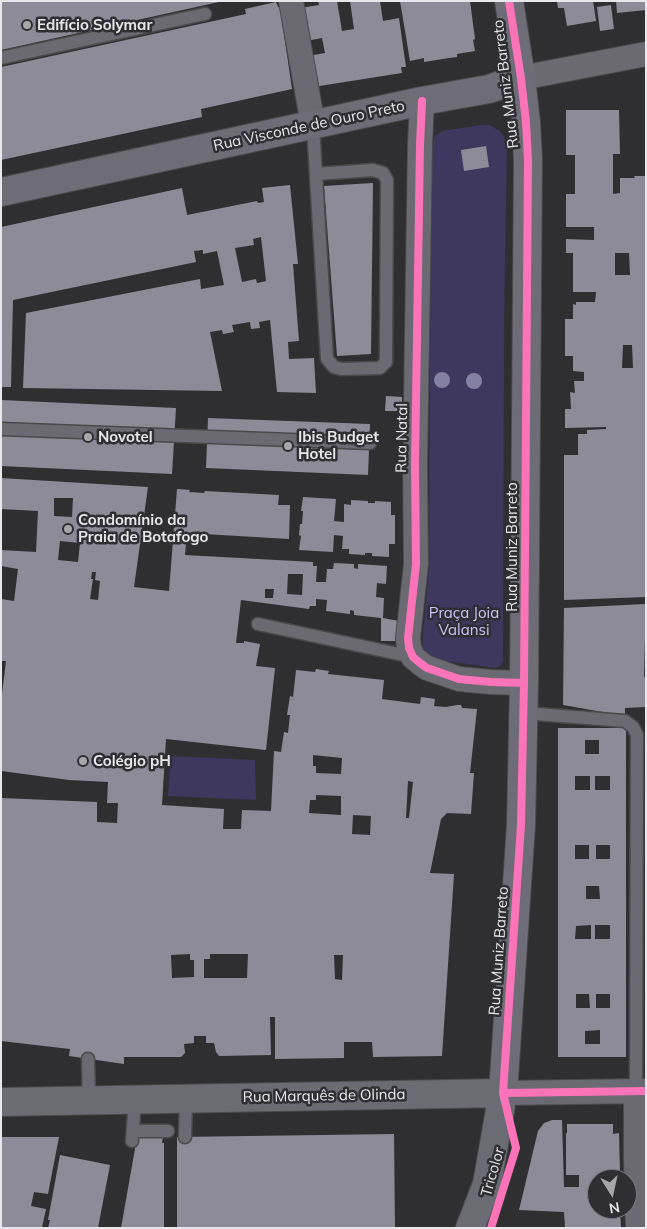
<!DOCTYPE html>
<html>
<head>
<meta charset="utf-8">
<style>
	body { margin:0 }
	#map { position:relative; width:647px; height:1229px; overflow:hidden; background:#2f2f32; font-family:Mulish,sans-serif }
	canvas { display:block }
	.frame { position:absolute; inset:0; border:2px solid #e8e7eb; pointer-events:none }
	.north { position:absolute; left:587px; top:1169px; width:50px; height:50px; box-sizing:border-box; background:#2e2e33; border:1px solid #78787d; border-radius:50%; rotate:170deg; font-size:14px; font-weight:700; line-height:20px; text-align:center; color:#e8e7eb }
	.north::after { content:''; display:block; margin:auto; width:18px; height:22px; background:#a7a7aa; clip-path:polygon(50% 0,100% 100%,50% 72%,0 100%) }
</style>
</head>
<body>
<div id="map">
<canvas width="647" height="1229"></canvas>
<div class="frame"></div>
<div class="north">N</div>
</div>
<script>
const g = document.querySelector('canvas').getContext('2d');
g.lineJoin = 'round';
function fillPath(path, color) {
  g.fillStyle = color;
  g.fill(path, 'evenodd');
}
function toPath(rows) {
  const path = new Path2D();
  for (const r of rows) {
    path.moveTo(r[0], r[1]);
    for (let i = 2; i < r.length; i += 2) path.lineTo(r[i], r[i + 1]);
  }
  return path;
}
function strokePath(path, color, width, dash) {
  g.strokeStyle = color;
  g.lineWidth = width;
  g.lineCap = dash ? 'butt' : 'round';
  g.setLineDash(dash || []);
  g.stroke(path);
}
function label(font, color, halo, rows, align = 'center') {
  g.font = font + ' Mulish,sans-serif';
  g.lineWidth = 5;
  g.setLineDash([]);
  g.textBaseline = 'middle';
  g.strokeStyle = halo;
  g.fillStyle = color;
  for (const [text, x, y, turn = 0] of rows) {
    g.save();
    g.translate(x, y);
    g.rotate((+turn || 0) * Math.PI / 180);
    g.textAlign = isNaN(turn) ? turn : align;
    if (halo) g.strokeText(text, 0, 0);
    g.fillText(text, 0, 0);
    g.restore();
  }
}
const green = toPath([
	[482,125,489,125,500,131,504,137,507,144,504,326,503,662,500,666,495,668,439,660,431,657,426,653,422,647,429,566,431,145,435,136,442,131],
	[171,756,255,760,256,800,168,796]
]);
const building = toPath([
	[1,1,219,1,219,2,1,50],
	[318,1,337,1,342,31,354,29,350,1,380,1,383,21,399,18,406,67,401,67,402,73,313,87,308,56,325,53,322,38,306,41,300,8,319,5],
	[400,1,470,1,475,39,473,40,475,51,457,54,457,57,449,58,424,62,424,58,410,61],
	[557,1,593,1,596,21,567,26,564,8,558,8],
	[616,1,646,1,646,10,617,13],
	[276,2,278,7,280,7,292,89,201,109,202,117,1,160,1,67,246,14,245,9],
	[611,5,614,29,600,31,597,7],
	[566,110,619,110,620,154,613,154,613,194,620,193,620,178,635,178,634,176,646,176,646,597,564,600,564,455,578,455,578,434,587,434,587,430,606,429,606,427,565,428,565,409,571,409,570,392,575,393,574,381,584,381,584,372,573,371,573,356,565,356,565,319,573,319,573,304,576,305,576,302,595,302,596,292,573,292,573,253,566,253,566,239,594,240,594,227,566,227,566,194,575,194,575,155,566,155],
	[615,253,629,253,630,275,615,275],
	[623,345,632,345,633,368,622,368],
	[486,146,489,167,464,171,461,150],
	[373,183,371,354,337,356,324,186],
	[290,185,298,264,293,264,299,341,288,342,289,359,314,358,316,393,277,392,270,320,259,322,260,328,251,329,250,322,232,325,234,332,223,334,222,330,210,332,222,391,23,388,26,313,200,279,201,289,224,285,217,251,203,254,203,250,194,251,196,262,13,300,11,387,1,387,1,227,182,188,187,215,257,201,258,203,264,202,262,188],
	[261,237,266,281,257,283,256,279,242,282,235,248,254,245,253,239],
	[386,396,402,397,402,411,385,411],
	[1,400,176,408,172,474,1,466],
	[208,418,370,424,368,475,206,468],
	[1,478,148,487,134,587,169,591,177,489,190,490,189,492,204,493,205,491,279,495,278,505,290,505,289,539,187,533,185,555,313,562,313,566,317,566,316,582,326,582,327,569,333,569,334,563,354,564,354,568,358,569,358,564,387,566,386,584,377,583,376,597,384,598,383,618,399,621,399,641,381,641,381,618,354,615,354,611,350,610,350,614,326,611,327,600,316,599,316,606,310,606,309,609,241,600,236,643,244,643,244,641,260,644,256,666,275,668,266,750,166,739,162,805,224,809,223,829,241,829,242,810,271,811,274,751,281,752,284,732,288,733,290,715,287,715,290,696,293,697,296,670,315,672,316,669,329,671,328,674,384,680,382,699,420,704,421,697,435,699,434,706,446,707,457,705,461,705,462,708,477,709,470,773,474,773,471,814,447,813,441,819,430,873,454,874,442,1056,373,1057,372,1042,344,1042,344,1058,275,1059,275,1017,270,1017,271,1055,219,1056,216,1052,214,1043,206,1043,206,1036,194,1036,194,1043,184,1044,185,1053,181,1057,124,1057,124,1064,69,1056,70,1049,1,1041,1,798,97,802,97,822,117,823,118,803,107,803,108,782,69,780,1,771,1,694,2,694,6,661,1,661,1,599,14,601,18,569,1,566,1,550,36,552,38,511,1,509],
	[54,498,73,498,72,517,54,516],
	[60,541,80,543,78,562,58,560],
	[92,572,96,572,95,580,100,581,98,600,90,599,93,579,91,579],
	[288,574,303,574,302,595,287,594],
	[265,589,274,589,273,598,265,598],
	[313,755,342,758,341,774,316,773,316,766,313,766],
	[408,781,413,782,409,818,406,818],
	[316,795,341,796,341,815,309,813,310,800,316,800],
	[353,815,371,816,370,835,352,834],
	[190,954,190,960,194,960,194,977,172,978,171,955],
	[210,954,248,954,247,978,204,978,204,959,210,959],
	[334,955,343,955,342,980,335,979],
	[303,497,336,499,334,521,344,522,344,504,351,505,351,500,368,501,368,503,375,503,375,501,391,502,391,515,395,515,395,544,389,544,389,557,372,556,372,553,365,553,365,555,349,554,349,549,342,549,343,536,334,535,333,552,299,550,301,536,299,535,300,524,302,524,303,511,301,511],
	[645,604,646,638,645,638,644,677,646,677,646,707,625,708,625,716,563,705,564,608],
	[558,728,626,728,626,1057,558,1057],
	[585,740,599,740,599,754,585,754],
	[575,776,590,776,590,790,575,790],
	[595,776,610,776,610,790,595,790],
	[575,845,589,845,589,859,575,859],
	[596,845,610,845,610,859,596,859],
	[586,886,599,886,600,899,586,899],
	[591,925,591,939,575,939,576,926],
	[595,925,610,925,610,939,595,939],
	[576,994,589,994,590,1008,576,1008],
	[596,994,610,994,610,1008,596,1008],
	[600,1030,600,1044,585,1044,585,1031],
	[552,1120,562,1120,564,1187,579,1187,579,1175,566,1175,566,1133,567,1133,567,1124,613,1124,613,1134,619,1133,620,1174,605,1173,605,1179,597,1179,597,1209,620,1209,621,1228,565,1228,564,1212,519,1210,538,1131,544,1123],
	[394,1134,395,1228,177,1228,177,1137],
	[139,1135,163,1136,162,1143,164,1143,164,1228,121,1228,136,1143],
	[1,1137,59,1137,48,1194,34,1192,31,1206,46,1209,42,1228,1,1228],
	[60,1155,110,1165,98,1228,48,1228,50,1220,48,1220]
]);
const lane = toPath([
	[1,58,205,14],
	[313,125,315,159,327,359,334,367,341,369,380,368,386,362,386,351,387,180,383,173,373,170,316,174],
	[1,429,370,443],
	[258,624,413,657],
	[524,713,625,721,633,727,637,735,636,1091],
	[88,1059,89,1100],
	[133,1131,168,1131],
	[185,1137,186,1099],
	[132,1141,135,1099]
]);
const street = toPath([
	[291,1,313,125],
	[521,78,646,54],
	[422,101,420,145,415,464,416,564,408,638,409,648,413,657,420,663,427,668,436,671,459,679,491,682,524,683],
	[636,1091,636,1159,638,1228],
	[503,1093,646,1091]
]);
const secondary = toPath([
	[1,192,422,101,489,89,521,78],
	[503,1093,521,825,524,683,528,160,526,122,521,78,509,1]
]);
const primary = toPath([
	[1,1102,503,1093,487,1184,470,1228]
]);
const cycleway = toPath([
	[422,101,420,145,415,464,416,564,408,638,409,648,413,657,420,663,427,668,436,671,459,679,491,682,524,683],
	[503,1093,646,1091],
	[491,1228,516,1148,503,1093,521,825,524,683,528,160,526,122,521,78,509,1]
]);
const trees = [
	[442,380],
	[474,381]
];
const markers = [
	[27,25,5,"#a7a7aa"],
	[88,437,5,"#a7a7aa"],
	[288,446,5,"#a7a7aa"],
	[68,529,5,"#a7a7aa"],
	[83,761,5,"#a7a7aa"]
];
const poiNames = [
	["Edifício Solymar",37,25],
	["Novotel",98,437],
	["Ibis Budget",298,437],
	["Hotel",298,454],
	["Condomínio da",78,520],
	["Praia de Botafogo",78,537],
	["Colégio pH",93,761]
];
const streetNames = [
	["Rua Muniz Barreto",506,84,-97],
	["Rua Visconde de Ouro Preto",309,126,-12],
	["Rua Natal",402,438,-89],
	["Rua Muniz Barreto",512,547,-90],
	["Rua Muniz Barreto",499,951,-86],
	["Rua Marquês de Olinda",324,1096,-1],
	["Tricolor",493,1172,-74]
];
const parkNames = [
	["Praça Joia",464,613],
	["Valansi",464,630]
];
fillPath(green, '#3e375e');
fillPath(building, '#8d8b98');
strokePath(lane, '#4a4a4b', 15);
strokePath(street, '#4a4a4b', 26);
strokePath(secondary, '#4a4a4b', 30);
strokePath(primary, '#4a4a4b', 30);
strokePath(lane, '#6b6a73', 12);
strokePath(street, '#6b6a73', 24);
strokePath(secondary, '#6e6c76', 28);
strokePath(primary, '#6b6b74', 28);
strokePath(cycleway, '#fb73b8', 8);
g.fillStyle = '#8480a1';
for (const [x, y] of trees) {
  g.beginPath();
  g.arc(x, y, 8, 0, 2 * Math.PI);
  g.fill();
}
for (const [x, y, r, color] of markers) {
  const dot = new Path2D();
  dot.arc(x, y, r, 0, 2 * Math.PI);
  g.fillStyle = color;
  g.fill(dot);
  strokePath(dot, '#2e2e33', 2);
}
label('bold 15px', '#e8e7eb', '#2e2e33', poiNames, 'left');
label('15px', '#e8e7eb', '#2e2e33', streetNames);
label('15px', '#cac3fc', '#2e2e33', parkNames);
</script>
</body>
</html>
